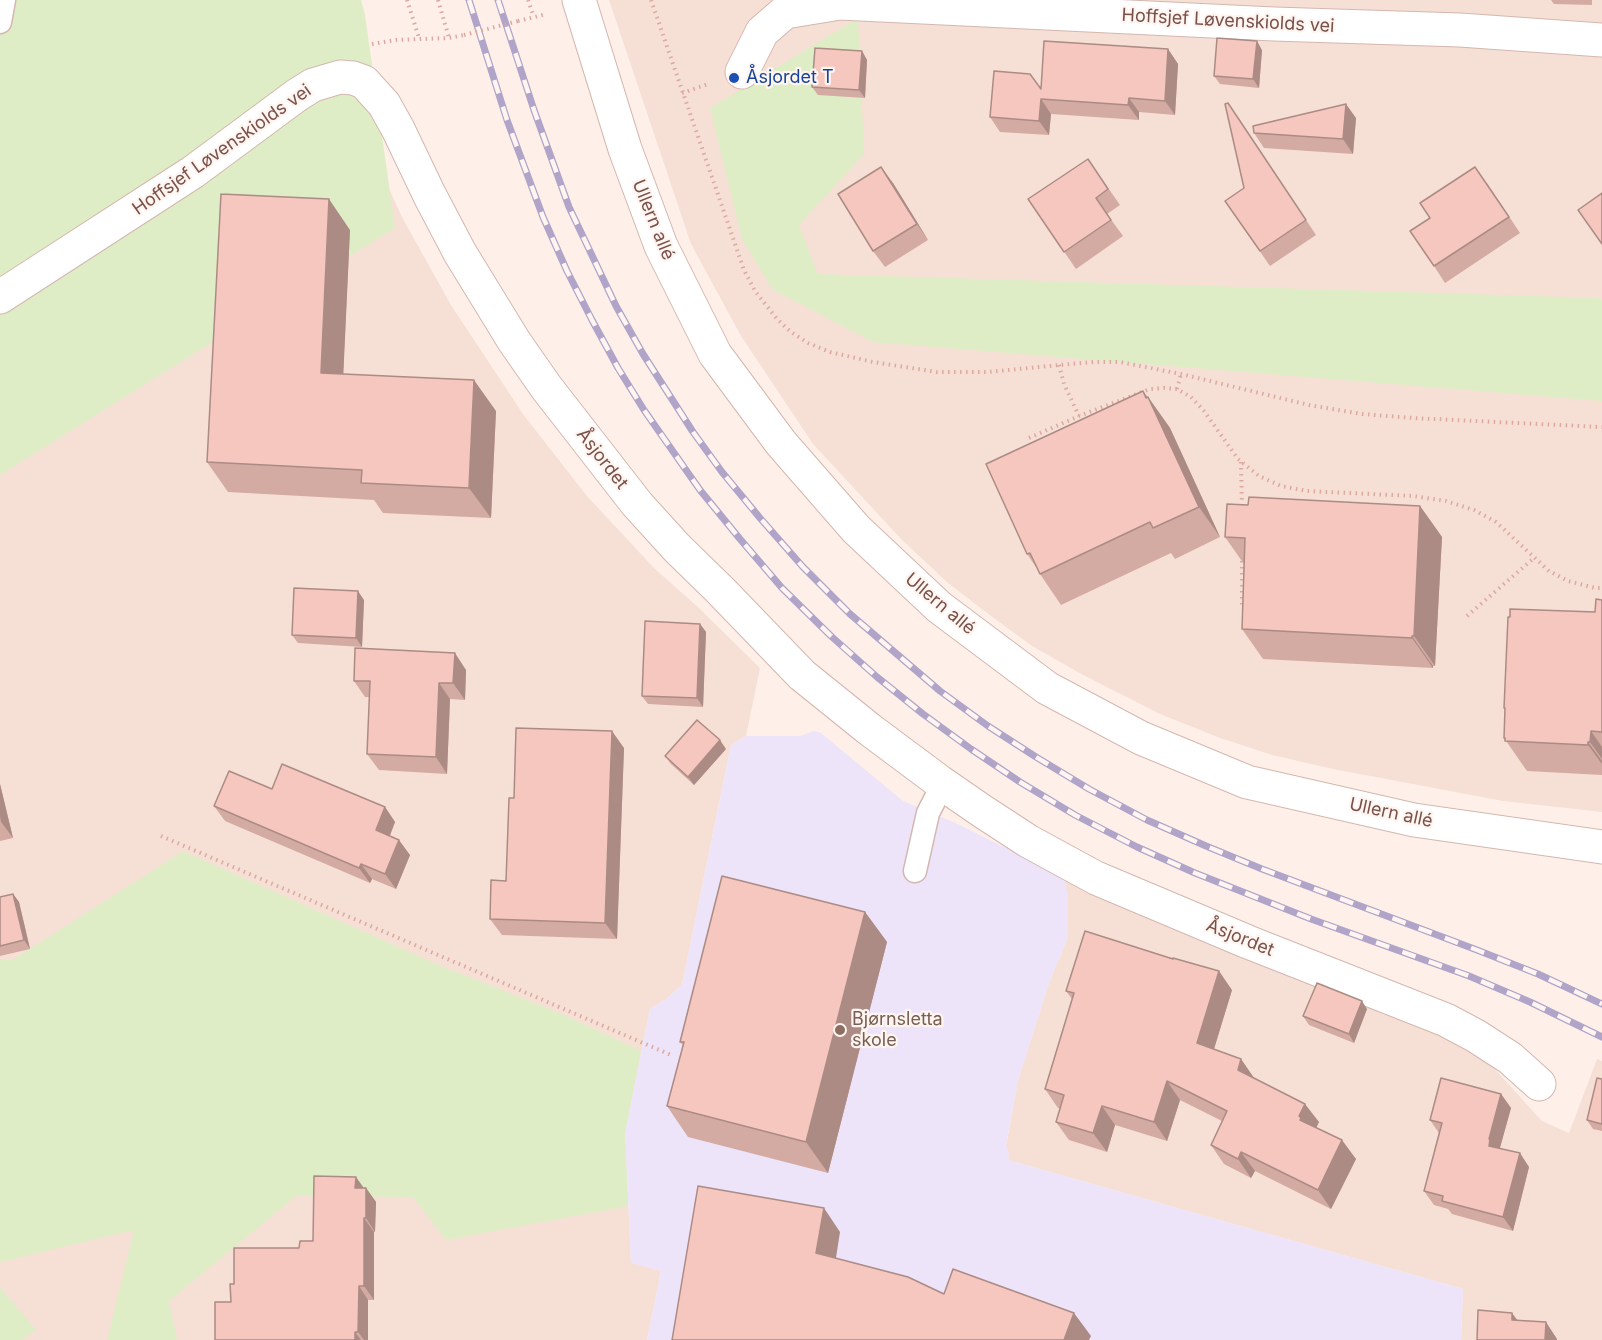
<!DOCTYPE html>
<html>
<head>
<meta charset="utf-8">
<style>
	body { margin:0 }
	canvas { display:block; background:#fef0e8 }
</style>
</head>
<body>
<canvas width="1602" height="1340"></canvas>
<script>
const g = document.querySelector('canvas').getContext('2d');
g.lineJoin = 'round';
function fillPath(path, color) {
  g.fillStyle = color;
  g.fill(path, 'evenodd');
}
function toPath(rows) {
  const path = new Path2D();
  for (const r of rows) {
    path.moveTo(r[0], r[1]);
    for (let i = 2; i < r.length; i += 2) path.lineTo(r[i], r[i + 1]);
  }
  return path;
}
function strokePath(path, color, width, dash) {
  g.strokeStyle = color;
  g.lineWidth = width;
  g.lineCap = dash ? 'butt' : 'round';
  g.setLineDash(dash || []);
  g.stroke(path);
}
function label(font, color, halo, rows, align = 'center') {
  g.font = font + ' Inter,sans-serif';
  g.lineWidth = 4.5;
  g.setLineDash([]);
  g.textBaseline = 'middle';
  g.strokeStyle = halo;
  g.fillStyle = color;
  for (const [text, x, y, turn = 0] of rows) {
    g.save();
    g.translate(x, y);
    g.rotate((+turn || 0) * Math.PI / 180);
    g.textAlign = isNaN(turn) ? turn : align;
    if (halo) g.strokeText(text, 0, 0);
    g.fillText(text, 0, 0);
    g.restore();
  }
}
const residential = toPath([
	[609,0,1602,0,1602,812,1503,801,1333,769,1272,755,1220,738,1160,714,1083,675,1032,646,991,616,948,583,902,540,813,444,741,336,691,244],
	[362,129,402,217,451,305,523,414,587,496,654,568,699,608,760,668,746,736,731,745,682,985,665,1000,650,1009,625,1133,631,1262,661,1271,647,1340,0,1340,0,324],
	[1064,877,1438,1028,1492,1066,1542,1121,1569,1133,1597,1059,1602,1061,1602,1340,1461,1340,1463,1289,1008,1160,1009,1154,1006,1146,1018,1080,1049,983,1068,937]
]);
const education = toPath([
	[814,731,821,733,903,801,958,824,1064,877,1068,895,1068,937,1049,983,1018,1080,1006,1145,1009,1154,1008,1160,1463,1289,1461,1340,647,1340,661,1271,631,1263,625,1133,650,1009,665,1000,682,985,731,745,746,736,800,736]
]);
const green = toPath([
	[0,0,361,0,365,15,395,228,0,475],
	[858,18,864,154,799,225,818,274,1600,298,1602,299,1602,401,873,342,772,289,742,239,710,108],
	[183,851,434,963,564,1015,641,1051,625,1133,628,1206,446,1240,413,1197,296,1196,169,1301,177,1340,107,1340,134,1230,0,1262,0,959,14,959],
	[0,1287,36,1330,21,1340,0,1340]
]);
const path = toPath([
	[407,0,419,38],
	[438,0,449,38],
	[528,0,534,17],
	[651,0,744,270,755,291,777,319,791,332,808,343,830,352,873,362,937,372,988,372,1059,365,1094,362,1120,362,1181,374,1309,405,1362,414,1413,418,1602,427],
	[518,21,547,14],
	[372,44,396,40,449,38,464,35],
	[682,93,708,84],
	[1059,365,1064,384,1079,416],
	[1177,389,1181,374],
	[1029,438,1079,416,1150,389,1164,388,1177,389,1191,397,1204,411,1238,459,1259,476,1281,486,1307,491,1413,496,1446,501,1474,510,1496,522,1549,571,1568,581,1595,588,1602,588],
	[1241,462,1242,509],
	[1242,555,1242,606],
	[1467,616,1534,558],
	[161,836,671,1055]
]);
const lane = toPath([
	[0,22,4,0],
	[915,871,928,813,943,784]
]);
const street = toPath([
	[579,0,625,149,661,246,715,354,781,443,856,529,939,607,1047,688,1141,738,1247,782,1414,820,1602,847],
	[742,72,762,32,785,12,840,3,1274,24,1460,30,1602,40],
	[0,297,193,172,297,95,313,85,340,77,353,78,364,82,384,104,398,129,429,194,460,253,514,341,546,387,637,504,677,548,721,591,802,675,869,729,940,782,982,811,1028,841,1096,878,1248,942,1446,1020,1476,1036,1510,1058,1539,1084]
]);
const rail = toPath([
	[469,0,507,120,543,217,567,271,592,320,618,368,644,410,700,490,740,539,782,588,832,637,877,677,923,714,971,749,1020,782,1075,815,1137,847,1195,873,1311,919,1469,976,1530,1002,1602,1037],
	[498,0,534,110,569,207,616,306,643,354,693,432,722,472,760,518,803,567,850,614,940,691,988,726,1036,757,1089,789,1147,820,1206,846,1262,869,1477,950,1538,974,1602,1004]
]);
const pathBridge = toPath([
	[464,35,518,21]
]);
const wall = toPath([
	[1551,0,1592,0,1592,5,1554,4],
	[1168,49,1178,64,1175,115,1139,112,1139,120,1051,114,1049,135,1000,132,990,117],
	[1262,50,1259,88,1220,84,1214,76],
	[862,51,867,60,865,98,818,95,812,87],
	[1238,117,1316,235,1270,266,1225,201,1244,188],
	[1356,118,1353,154,1264,148,1254,133],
	[1088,159,1120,205,1107,214,1123,236,1076,269,1028,199],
	[893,183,928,240,885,267,873,251],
	[1487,183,1520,233,1445,283,1434,266],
	[350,230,343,374,496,411,491,518,383,513,374,500,228,492,207,462],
	[1148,397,1170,428,1220,537,1175,559,1171,553,1061,605,1040,574,1036,567,1027,554],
	[1248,505,1420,506,1442,537,1435,666,1433,666,1433,668,1263,659,1242,629,1244,564,1225,537],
	[364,600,362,647,298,643,292,635],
	[1602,600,1602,775,1527,771,1504,738,1505,709,1504,708,1595,612],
	[700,624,706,632,703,707,648,704,642,696],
	[466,670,465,700,450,699,447,774,379,770,367,754,370,697,365,697,354,681],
	[624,748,617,939,502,935,490,919,506,881,514,798],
	[726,749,694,785,671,764,665,756],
	[0,784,13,838,0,841],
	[272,789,385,807,395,822,390,836,410,855,396,889,372,879,370,883,225,821,214,806],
	[13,894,19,902,30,949,0,956,0,897],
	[865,912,887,942,828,1173,688,1137,667,1106,683,1045,680,1042],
	[1232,990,1214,1049,1241,1059,1254,1078,1319,1122,1316,1128,1356,1159,1331,1209,1255,1171,1251,1178,1224,1164,1211,1145,1222,1121,1180,1100,1167,1141,1115,1125,1107,1152,1069,1140,1056,1122,1060,1108,1058,1108,1045,1089,1072,999,1066,991],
	[1367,1009,1354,1043,1309,1025,1303,1016],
	[1602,1079,1602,1131,1593,1129,1587,1120],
	[1501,1094,1511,1108,1500,1148,1529,1167,1513,1231,1452,1214,1448,1209,1434,1205,1424,1191,1439,1133,1430,1120],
	[364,1188,366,1188,376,1202,375,1232,374,1232,374,1300,368,1300,368,1340,215,1340,231,1302,234,1284,313,1241]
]);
const shadedWall = toPath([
	[1257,41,1262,50,1259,88,1253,79],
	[1168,49,1178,64,1175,115,1165,101],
	[862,51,867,60,865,98,859,90],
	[1129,98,1139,112,1139,120,1128,105],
	[1041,99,1051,114,1049,135,1039,121],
	[1346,104,1356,118,1353,154,1343,139],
	[881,167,893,183,928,240,917,224],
	[329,199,350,230,342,403,321,373],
	[474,380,496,411,491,518,469,488],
	[1143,391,1151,402,1148,397,1170,428,1220,537,1199,507],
	[1420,506,1442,537,1435,666,1414,636],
	[358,591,364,600,362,647,356,638],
	[700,624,706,632,703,707,697,698],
	[1412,636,1433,666,1433,668,1412,638],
	[455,653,466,670,465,700,453,683],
	[439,683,450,699,447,774,436,757],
	[612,731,624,748,617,939,605,923],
	[1591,731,1602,747,1602,759,1590,742],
	[720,740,726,749,694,785,688,777],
	[1588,742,1602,761,1602,764,1588,745],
	[0,784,13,838,1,822,0,816],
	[385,807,395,822,386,845,376,830],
	[399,840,410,855,396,889,385,874],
	[361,864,372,879,370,883,359,868],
	[13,894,19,902,30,949,24,940],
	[865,912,887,942,828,1173,806,1142],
	[1219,971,1232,990,1210,1062,1197,1043],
	[1362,1001,1367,1009,1354,1043,1349,1034],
	[1241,1059,1254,1078,1251,1089,1238,1070],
	[1167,1081,1180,1100,1167,1141,1154,1122],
	[1501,1094,1511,1108,1499,1151,1489,1146,1489,1139],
	[1305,1104,1319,1122,1313,1134,1300,1120,1299,1116],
	[1102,1106,1115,1125,1107,1152,1093,1133],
	[1342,1140,1356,1159,1331,1209,1318,1190],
	[1241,1152,1255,1171,1251,1178,1238,1159],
	[1520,1153,1529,1167,1513,1231,1503,1217],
	[356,1177,366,1191,355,1188],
	[366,1188,376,1202,375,1232,366,1218],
	[824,1208,840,1232,833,1277,816,1253],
	[364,1218,374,1232,374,1300,364,1286],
	[359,1286,368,1300,368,1340,364,1340,358,1332],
	[1074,1313,1091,1336,1089,1340,1064,1340],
	[1512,1313,1524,1329,1512,1320],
	[1546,1322,1557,1339,1557,1340,1545,1340],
	[355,1332,361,1340,355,1340]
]);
const building = toPath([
	[1217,38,1257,41,1253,79,1214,76,1217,38],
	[1044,41,1168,49,1165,101,1129,98,1128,105,1041,99,1039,121,990,117,994,71,1030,74,1041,89,1044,41],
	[815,48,862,51,859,90,812,87,815,48],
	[1228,103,1306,220,1260,251,1225,201,1244,188,1225,104,1228,103],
	[1346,104,1343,139,1254,133,1253,126,1346,104],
	[1088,159,1108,189,1096,198,1111,220,1064,252,1028,199,1088,159],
	[881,167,917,224,873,251,838,194,881,167],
	[1475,167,1509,217,1434,266,1410,231,1430,218,1420,203,1475,167],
	[1602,193,1602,244,1578,210,1602,193],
	[221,194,329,199,321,373,474,380,469,488,361,483,362,470,207,462,221,194],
	[1143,391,1146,398,1148,397,1199,507,1153,528,1150,522,1040,574,1030,553,1027,554,986,464,1143,391],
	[1249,497,1420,506,1414,636,1412,636,1412,638,1242,629,1245,538,1225,537,1227,504,1248,505,1249,497],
	[294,588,358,591,356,638,292,635,294,588],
	[1596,599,1602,600,1602,732,1591,731,1590,742,1588,742,1588,745,1505,741,1505,738,1504,738,1505,708,1504,708,1508,617,1510,617,1510,609,1595,612,1596,599],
	[645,621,700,624,697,698,642,696,645,621],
	[355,648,455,653,453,683,439,683,436,757,367,754,370,681,354,681,355,648],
	[697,720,720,740,688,777,665,756,697,720],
	[516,728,612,731,605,923,490,919,491,880,506,881,509,798,514,798,516,728],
	[282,764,385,807,376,830,399,840,385,874,361,864,359,868,214,806,229,771,272,789,282,764],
	[722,876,865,912,806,1142,667,1106,684,1042,680,1042,722,876],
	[13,894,24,940,0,946,0,897,13,894],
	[1085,931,1173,959,1173,958,1219,971,1197,1043,1241,1059,1238,1070,1305,1104,1299,1116,1301,1118,1300,1120,1342,1140,1318,1190,1241,1152,1238,1159,1211,1145,1227,1111,1167,1081,1154,1122,1102,1106,1093,1133,1056,1122,1064,1095,1045,1089,1074,993,1066,991,1085,931],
	[1317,983,1362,1001,1349,1034,1303,1016,1317,983],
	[1441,1078,1501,1094,1489,1139,1490,1139,1489,1146,1520,1153,1503,1217,1442,1201,1443,1196,1424,1191,1442,1123,1430,1120,1441,1078],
	[1597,1078,1602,1079,1602,1124,1587,1120,1597,1078],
	[314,1176,356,1177,355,1188,366,1188,366,1218,364,1218,364,1286,359,1286,358,1332,355,1332,355,1340,215,1340,215,1302,231,1302,230,1284,234,1284,234,1248,299,1248,300,1241,313,1241,314,1176],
	[698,1186,824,1208,816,1253,908,1277,944,1294,953,1269,1074,1313,1064,1340,672,1340,698,1186],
	[1478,1310,1512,1313,1512,1320,1546,1322,1545,1340,1477,1340,1478,1310]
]);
const markers = [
	[734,78,6,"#1a4fb4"],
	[840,1030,6,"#8d6e63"]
];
const streetNames = [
	["Hoffsjef Løvenskiolds vei",1228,21,3],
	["Hoffsjef Løvenskiolds vei",222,150,-35],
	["Ullern allé",653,220,68],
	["Åsjordet",602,459,52],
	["Ullern allé",940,604,40],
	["Ullern allé",1391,813,12],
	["Åsjordet",1240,938,22]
];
const transitNames = [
	["Åsjordet T",746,78]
];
const educationNames = [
	["Bjørnsletta",852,1020],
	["skole",852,1041]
];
fillPath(residential, '#f6e0d6');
fillPath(education, '#ede4fa');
fillPath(green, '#deedc5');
strokePath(lane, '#d4b7af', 25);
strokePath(street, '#d4b7af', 35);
strokePath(path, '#dba9a0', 4, [1.5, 4.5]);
strokePath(lane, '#fff', 22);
strokePath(street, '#fff', 33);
strokePath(rail, '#b0a4c9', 7);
strokePath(rail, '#fff5f0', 4.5, [14]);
strokePath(pathBridge, '#dba9a0', 4, [1.5, 4.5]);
fillPath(wall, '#d3aba3');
fillPath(shadedWall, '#ac8b85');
fillPath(building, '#f5c7be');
strokePath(building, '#ac8b85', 1.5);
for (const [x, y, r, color] of markers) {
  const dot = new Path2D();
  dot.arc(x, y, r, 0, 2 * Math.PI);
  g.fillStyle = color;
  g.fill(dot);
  strokePath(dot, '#fff5f0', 2);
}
label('18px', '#7a504a', '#fff5f0', streetNames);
label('18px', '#164399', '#fff5f0', transitNames, 'left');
label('18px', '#785e54', '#fff5f0', educationNames, 'left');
</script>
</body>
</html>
